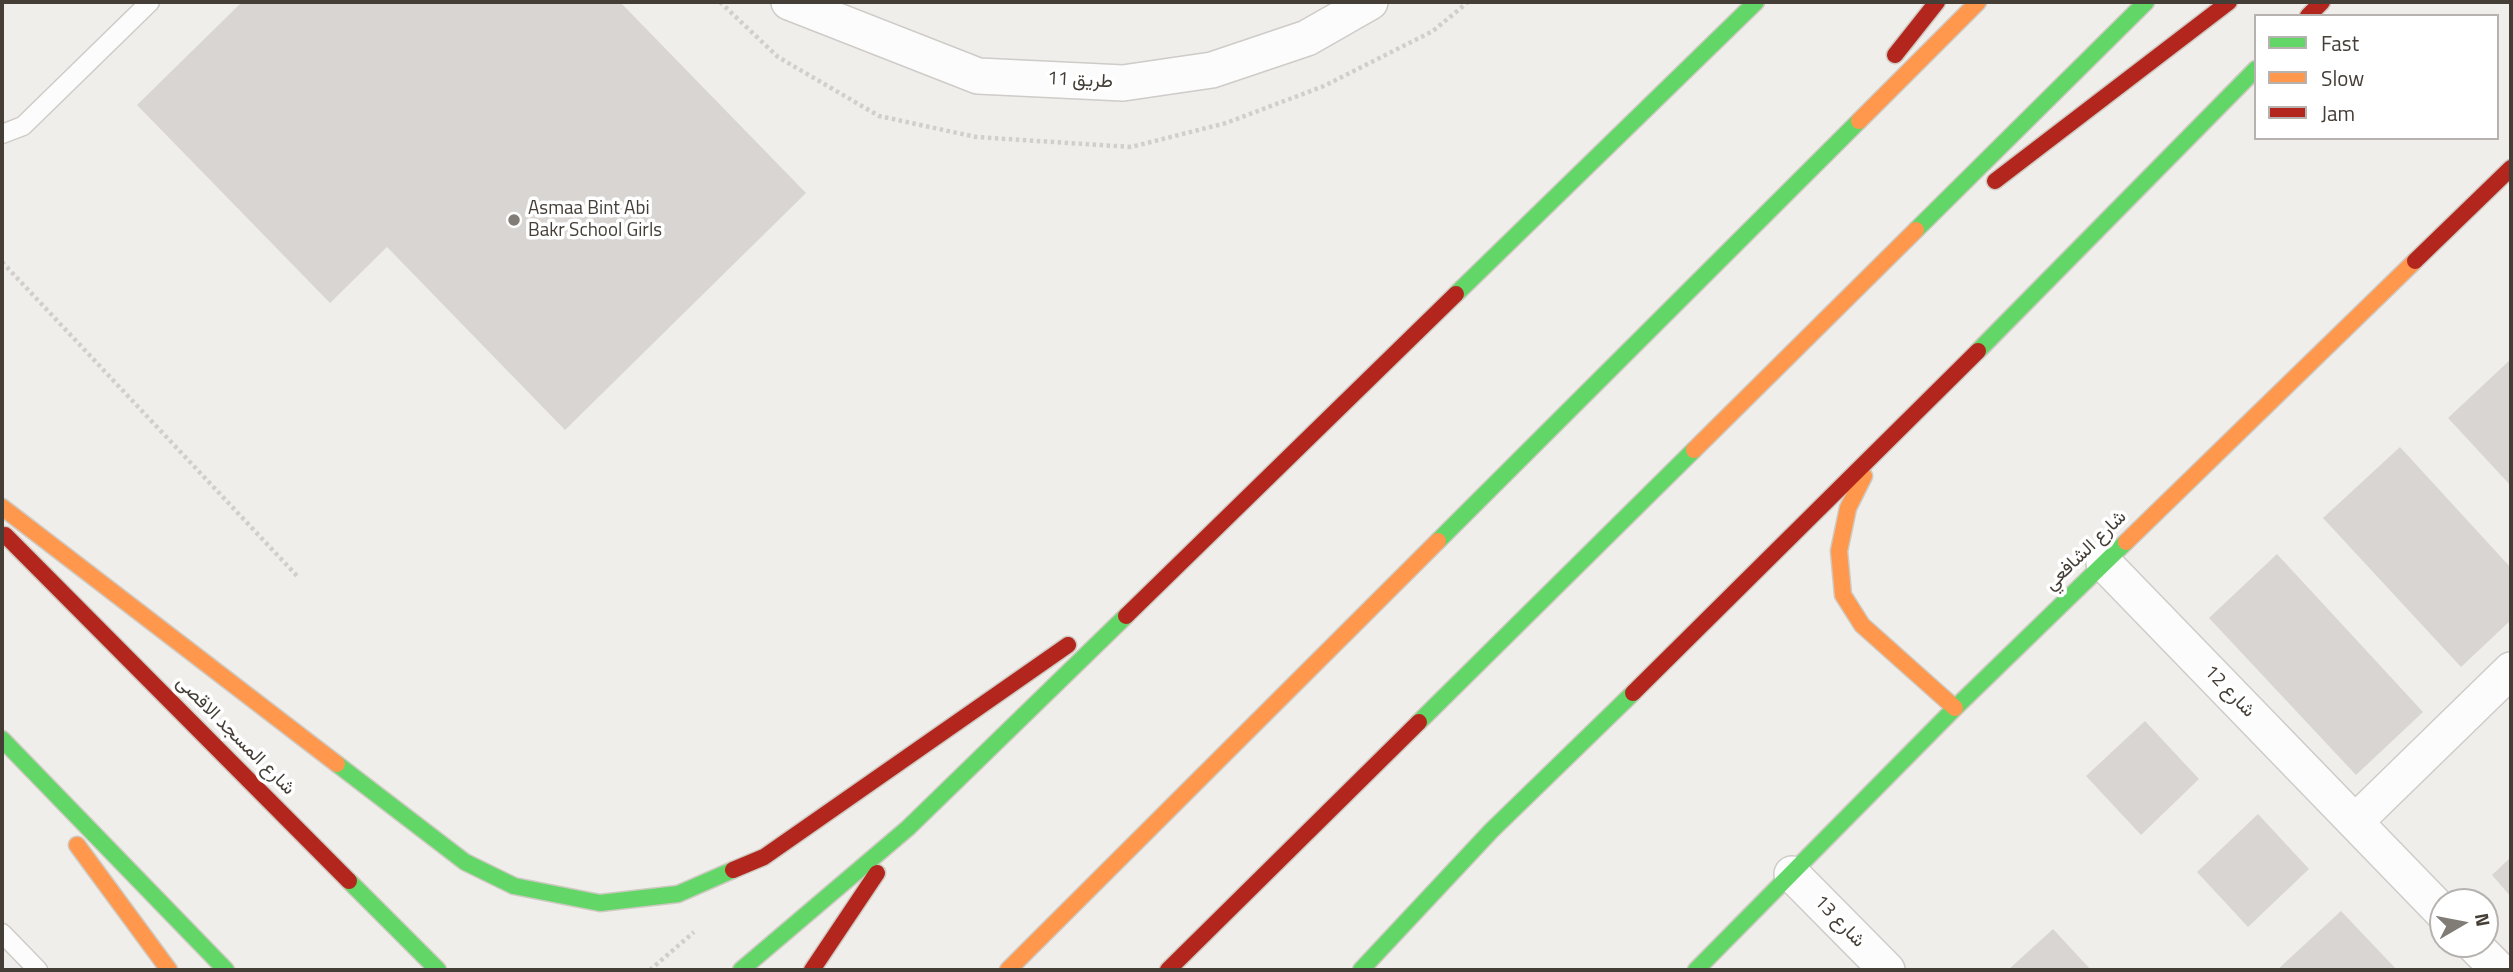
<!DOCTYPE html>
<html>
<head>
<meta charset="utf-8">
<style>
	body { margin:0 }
	#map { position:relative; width:2513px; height:972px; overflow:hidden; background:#f0eeeb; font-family:"Titillium Web",sans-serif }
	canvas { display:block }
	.frame { position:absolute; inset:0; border:4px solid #453e37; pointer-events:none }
	.legend { position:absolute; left:2254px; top:14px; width:245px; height:126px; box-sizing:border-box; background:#fff; border:2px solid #b5b2af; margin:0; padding:9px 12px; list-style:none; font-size:21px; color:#453e37 }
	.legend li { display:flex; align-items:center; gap:14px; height:35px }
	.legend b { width:35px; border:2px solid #b5b2af }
	.north { position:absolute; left:2429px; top:888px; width:70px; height:70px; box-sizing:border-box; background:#fff; border:2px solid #b5b2af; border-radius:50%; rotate:80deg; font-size:19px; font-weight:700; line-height:28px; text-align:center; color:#453e37 }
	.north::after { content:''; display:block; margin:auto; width:24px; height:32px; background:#817c76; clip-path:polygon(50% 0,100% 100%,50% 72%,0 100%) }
</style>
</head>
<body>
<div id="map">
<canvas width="2513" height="972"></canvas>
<div class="frame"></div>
<ul class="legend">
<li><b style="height:9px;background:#63d668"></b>Fast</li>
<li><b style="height:9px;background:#ff974d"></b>Slow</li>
<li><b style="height:9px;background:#b3261e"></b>Jam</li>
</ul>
<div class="north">N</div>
</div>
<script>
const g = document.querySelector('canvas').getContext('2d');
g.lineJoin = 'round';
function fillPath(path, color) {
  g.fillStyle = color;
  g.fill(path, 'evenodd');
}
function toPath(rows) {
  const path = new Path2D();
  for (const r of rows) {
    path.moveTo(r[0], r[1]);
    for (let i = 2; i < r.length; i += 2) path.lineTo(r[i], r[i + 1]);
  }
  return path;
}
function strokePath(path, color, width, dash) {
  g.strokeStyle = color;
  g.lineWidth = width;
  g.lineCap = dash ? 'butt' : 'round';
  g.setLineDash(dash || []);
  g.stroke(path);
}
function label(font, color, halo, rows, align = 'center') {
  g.font = font + ' "Titillium Web",Vazirmatn,sans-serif';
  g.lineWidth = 7;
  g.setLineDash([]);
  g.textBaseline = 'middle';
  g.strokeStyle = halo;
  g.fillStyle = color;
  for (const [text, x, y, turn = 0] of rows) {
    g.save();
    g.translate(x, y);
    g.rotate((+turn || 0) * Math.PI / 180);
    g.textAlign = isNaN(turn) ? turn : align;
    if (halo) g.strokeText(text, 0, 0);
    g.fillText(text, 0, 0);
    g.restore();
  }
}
const building = toPath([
	[242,2,620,2,806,193,565,430,387,247,330,303,137,105],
	[2511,359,2511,486,2448,418],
	[2400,447,2511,568,2511,620,2461,667,2323,518],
	[2277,554,2423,712,2356,775,2209,618],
	[2145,721,2199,779,2141,835,2086,776],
	[2258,814,2309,869,2248,927,2197,872],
	[2511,857,2511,897,2492,875],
	[2341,911,2397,970,2277,970],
	[2053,929,2091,970,2008,970]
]);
const path = toPath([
	[720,2,778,57,879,116,976,137,1131,147,1226,123,1324,86,1433,31,1468,2],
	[2,262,299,578],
	[650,970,694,932]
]);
const lane = toPath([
	[2,134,23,126,150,2],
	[2,933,38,970]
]);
const street = toPath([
	[789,2,978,76,1123,83,1212,70,1307,38,1370,2],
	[2104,563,2443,913],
	[2355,822,2511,670],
	[1792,874,1887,970],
	[2473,944,2499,970]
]);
const fast = toPath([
	[1916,230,2146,2],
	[1456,294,1756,2],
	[1978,351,2256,69],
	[1438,541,1859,121],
	[1419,722,1694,450],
	[2,739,226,970],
	[337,764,465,862,514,886,600,903,678,894,733,870],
	[349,881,438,970],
	[741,970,908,828,1126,616],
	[1361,970,1491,831,1633,693],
	[1696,970,1955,708,2126,542]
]);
const slow = toPath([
	[1859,121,1978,2],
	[1694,450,1916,230],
	[1864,476,1848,508,1839,551,1843,595,1862,625,1955,708],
	[2,507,337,764],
	[2126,542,2415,261],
	[77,845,169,970],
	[1008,970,1438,541]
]);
const jam = toPath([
	[2308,16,2322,2],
	[1895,55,1937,2],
	[1995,181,2229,2],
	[2415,261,2511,168],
	[5,535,349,881],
	[1126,616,1456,294],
	[1633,693,1978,351],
	[733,870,764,857,1068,645],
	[812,970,877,873],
	[1168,970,1419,722]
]);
const markers = [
	[514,220,7,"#817c76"]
];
const streetNames = [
	["طريق 11",1080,81,3],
	["شارع الشافعي",2086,551,-44],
	["شارع 12",2229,692,46],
	["شارع المسجد الاقصى",235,736,45],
	["شارع 13",1839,922,46]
];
const poiNames = [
	["Asmaa Bint Abi",528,209],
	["Bakr School Girls",528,231]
];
fillPath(building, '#d8d5d2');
strokePath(lane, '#cecbc8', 21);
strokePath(street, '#cecbc8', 38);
strokePath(fast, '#cecac2', 19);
strokePath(slow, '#cecac2', 19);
strokePath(jam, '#cecac2', 19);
strokePath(path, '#d1cecb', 4.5, [3.5, 3.5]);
strokePath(lane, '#fdfcfc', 18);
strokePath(street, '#fdfcfc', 35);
strokePath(fast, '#63d668', 16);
strokePath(slow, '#ff974d', 16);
strokePath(jam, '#b3261e', 16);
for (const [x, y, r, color] of markers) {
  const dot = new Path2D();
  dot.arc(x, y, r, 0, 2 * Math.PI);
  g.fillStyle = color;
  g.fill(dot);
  strokePath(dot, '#fff', 2.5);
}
label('19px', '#453e37', '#fff', streetNames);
label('19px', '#453e37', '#fff', poiNames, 'left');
</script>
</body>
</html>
